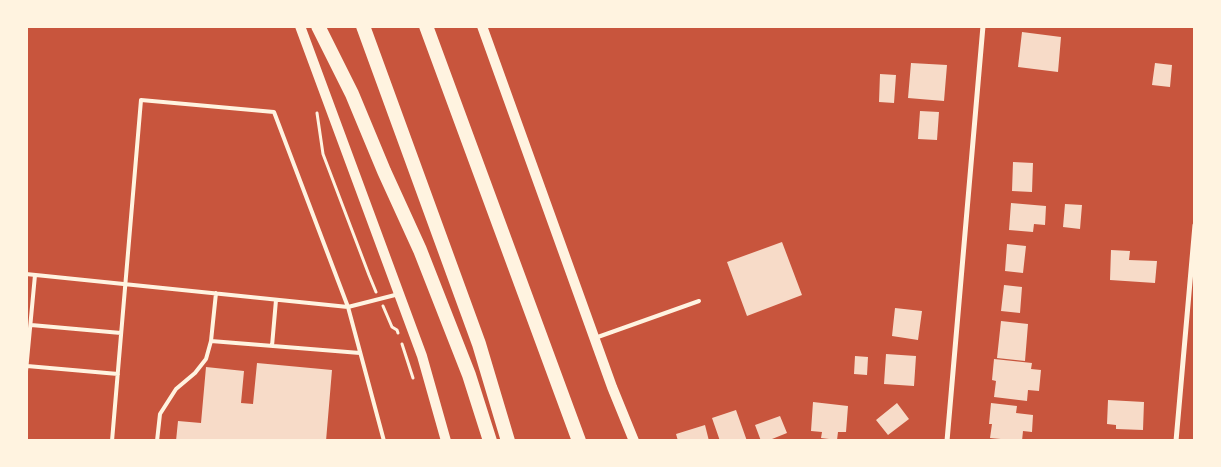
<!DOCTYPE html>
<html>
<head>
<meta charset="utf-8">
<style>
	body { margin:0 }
	#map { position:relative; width:1221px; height:467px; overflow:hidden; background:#c8553d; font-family:"Golos Text",sans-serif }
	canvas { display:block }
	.frame { position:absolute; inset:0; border:28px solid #fff3e0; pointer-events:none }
</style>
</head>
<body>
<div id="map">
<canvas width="1221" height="467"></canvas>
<div class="frame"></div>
</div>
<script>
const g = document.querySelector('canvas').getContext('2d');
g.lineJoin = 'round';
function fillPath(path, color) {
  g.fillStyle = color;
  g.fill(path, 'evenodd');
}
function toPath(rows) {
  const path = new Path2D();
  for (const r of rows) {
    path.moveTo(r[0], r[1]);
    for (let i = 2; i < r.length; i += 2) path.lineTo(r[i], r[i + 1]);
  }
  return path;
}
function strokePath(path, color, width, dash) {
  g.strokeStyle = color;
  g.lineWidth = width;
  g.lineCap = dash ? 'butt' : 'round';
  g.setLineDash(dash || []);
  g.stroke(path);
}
const building = toPath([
	[1022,32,1061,37,1058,72,1018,67],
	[911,63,947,65,944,101,908,98],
	[1155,63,1172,65,1170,87,1152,85],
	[880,74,896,75,894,103,879,102],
	[920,111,939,112,937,140,918,139],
	[1013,162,1033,163,1032,192,1012,191],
	[1011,203,1046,206,1045,225,1034,224,1033,232,1009,230],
	[1065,204,1082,205,1080,229,1063,227],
	[782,242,802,295,747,316,727,262],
	[1007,244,1026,246,1023,273,1005,271],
	[1111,250,1130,251,1129,260,1157,261,1155,283,1110,280],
	[1004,285,1022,287,1020,313,1001,311],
	[895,308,922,311,918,340,892,336],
	[1001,321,1028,324,1025,361,997,358],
	[886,354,916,356,914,386,884,384],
	[855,356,868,357,867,375,854,374],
	[994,359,1032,363,1031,369,1041,370,1039,391,1028,390,1027,401,994,397,996,381,992,380],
	[257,363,332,370,326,441,176,441,178,421,201,423,206,367,244,371,241,403,253,404],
	[1108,400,1144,402,1143,430,1116,429,1116,425,1107,424],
	[813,402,848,406,846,432,838,432,837,440,821,438,822,432,811,431],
	[897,403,909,419,888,435,876,420],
	[991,403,1017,406,1016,413,1033,415,1032,432,1023,431,1022,441,990,438,992,424,989,424],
	[736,410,747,441,720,441,712,418],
	[780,416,787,433,767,441,761,441,755,425],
	[705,425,709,441,678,441,676,434]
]);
const path = toPath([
	[317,113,323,154,369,275,376,292],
	[383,306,392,327,397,330,398,333],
	[402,344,413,378]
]);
const service = toPath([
	[26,274,348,307,399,294],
	[216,293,211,341,360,353],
	[31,325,121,333],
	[595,338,699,301],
	[272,346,276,300],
	[27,366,118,374],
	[26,371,35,275],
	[112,441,141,100,274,112,348,307,384,441],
	[157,441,160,414,176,389,195,373,206,359,211,341]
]);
const minor = toPath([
	[947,441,983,26],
	[1176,441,1195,225]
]);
const secondary = toPath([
	[300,26,422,356,446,441],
	[482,26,612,387,634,441]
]);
const motorway = toPath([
	[318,26,352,94,384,171,420,250,469,375,490,441],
	[363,26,479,344,508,441],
	[426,26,579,441]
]);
fillPath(building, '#f7dbc8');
strokePath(path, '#fff3e0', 3);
strokePath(service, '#fff3e0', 4);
strokePath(minor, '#fff3e0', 5);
strokePath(secondary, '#fff3e0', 10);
strokePath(motorway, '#fff3e0', 14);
</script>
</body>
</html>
